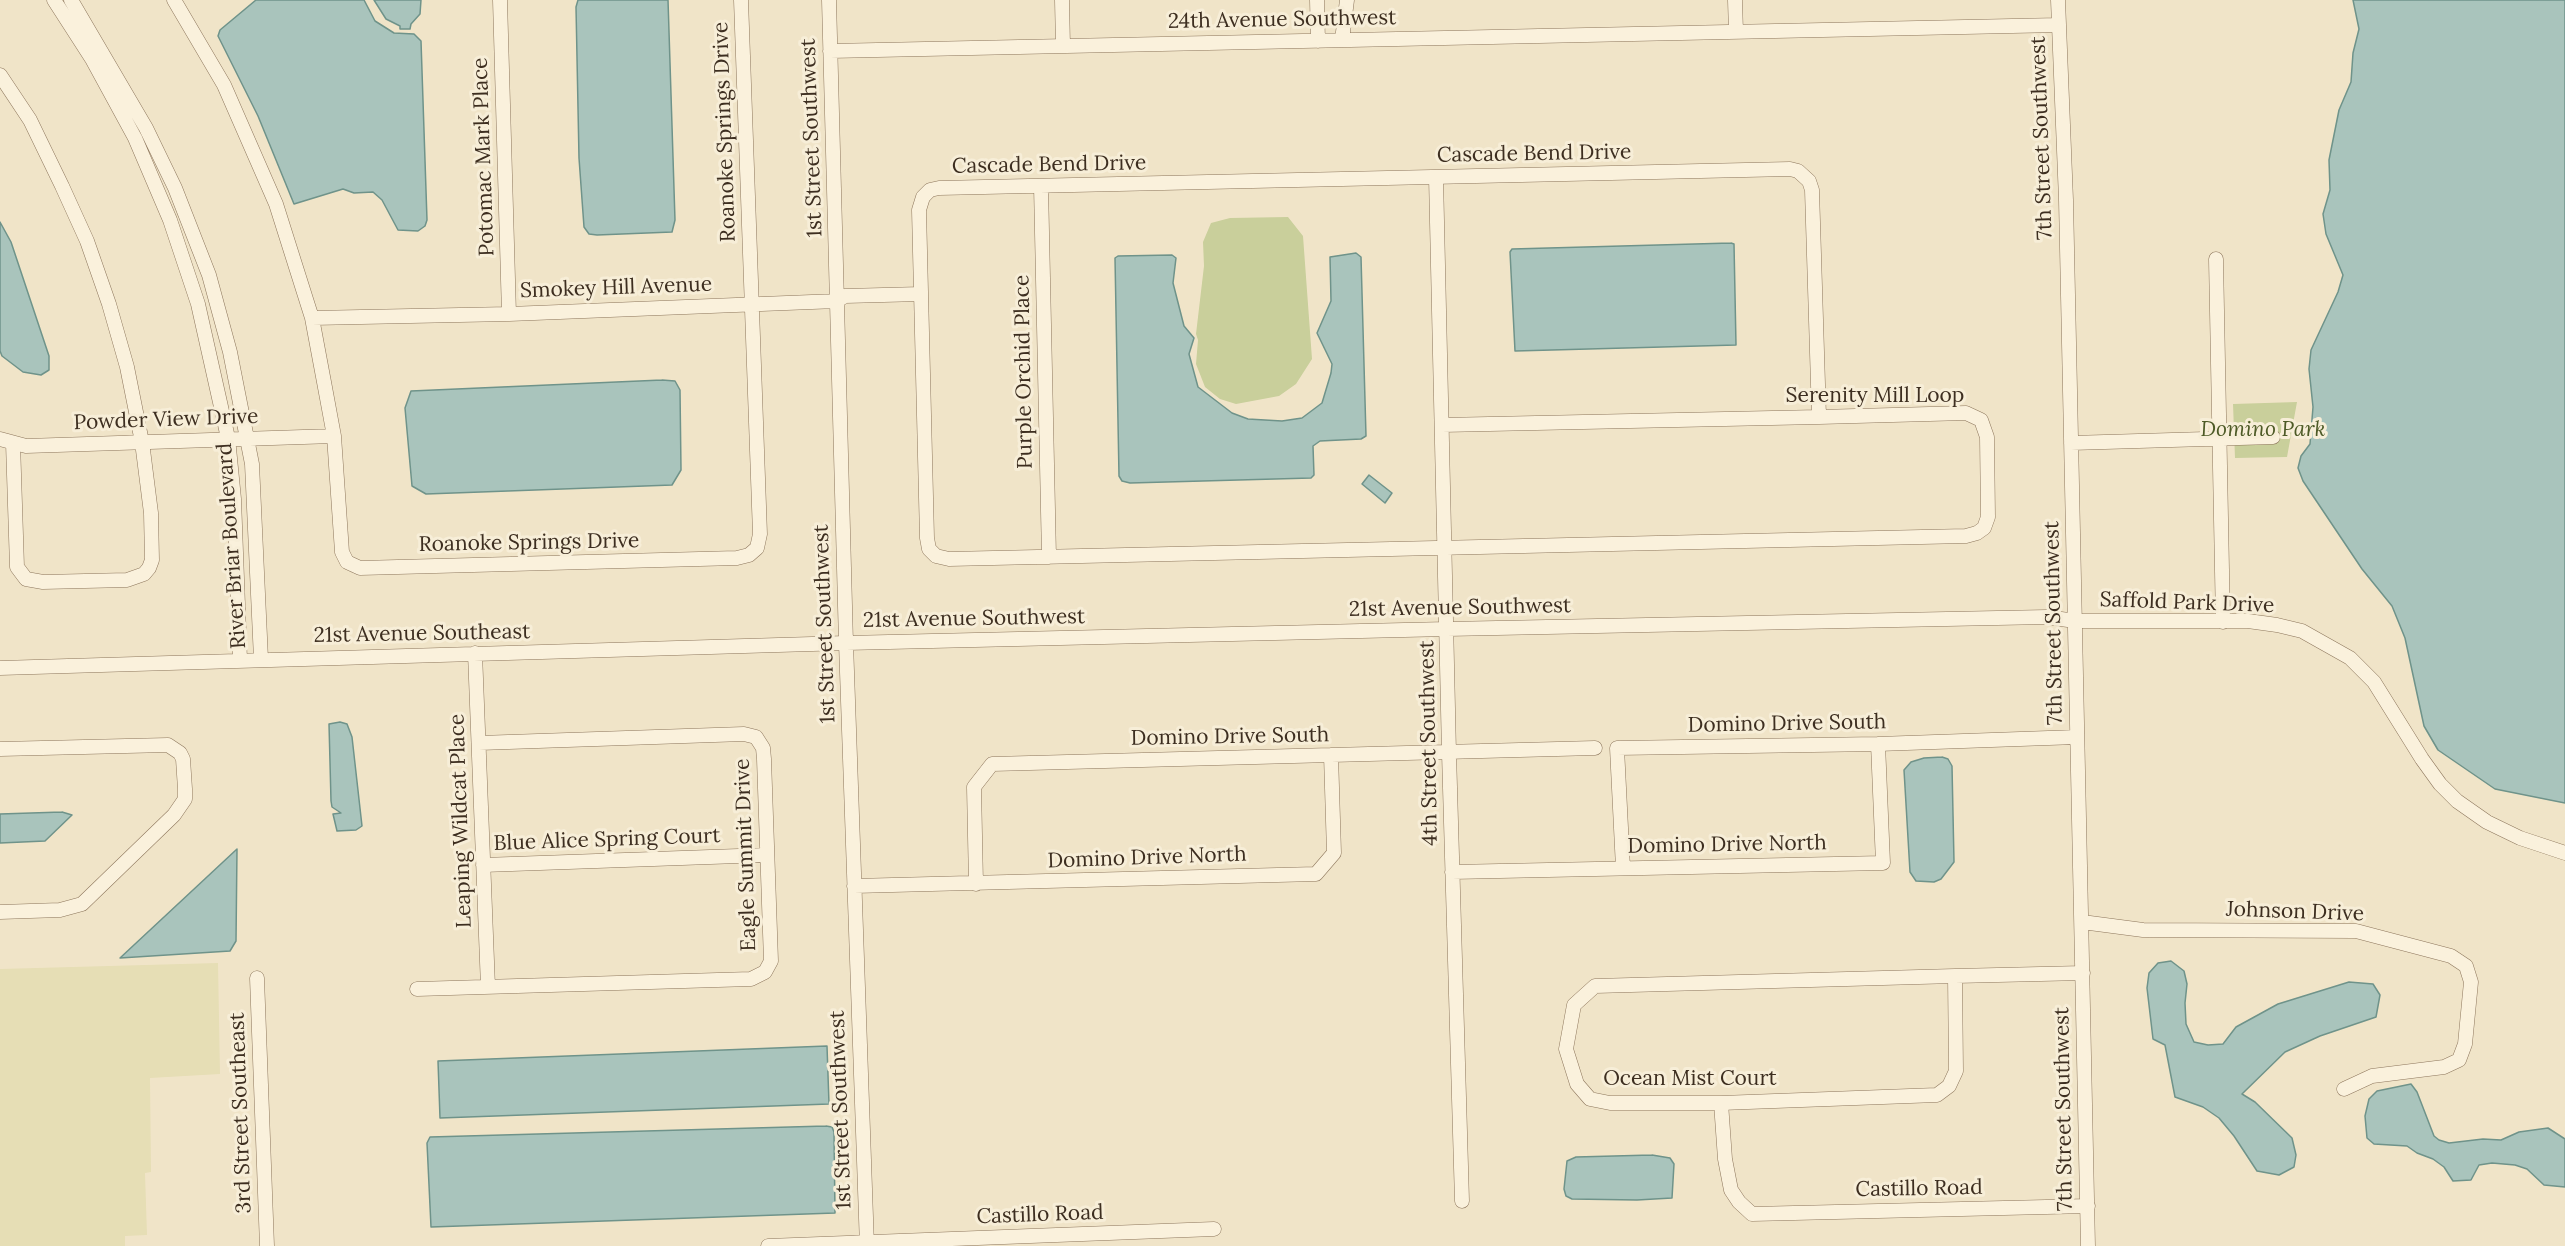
<!DOCTYPE html>
<html>
<head>
<meta charset="utf-8">
<style>
	body { margin:0 }
	canvas { display:block; background:#f0e4c8 }
</style>
</head>
<body>
<canvas width="2565" height="1246"></canvas>
<script>
const g = document.querySelector('canvas').getContext('2d');
g.lineJoin = 'round';
function fillPath(path, color) {
  g.fillStyle = color;
  g.fill(path, 'evenodd');
}
function toPath(rows) {
  const path = new Path2D();
  for (const r of rows) {
    path.moveTo(r[0], r[1]);
    for (let i = 2; i < r.length; i += 2) path.lineTo(r[i], r[i + 1]);
  }
  return path;
}
function strokePath(path, color, width, dash) {
  g.strokeStyle = color;
  g.lineWidth = width;
  g.lineCap = dash ? 'butt' : 'round';
  g.setLineDash(dash || []);
  g.stroke(path);
}
function label(font, color, halo, rows, align = 'center') {
  g.font = font + ' Lora,serif';
  g.lineWidth = 6;
  g.setLineDash([]);
  g.textBaseline = 'middle';
  g.strokeStyle = halo;
  g.fillStyle = color;
  for (const [text, x, y, turn = 0] of rows) {
    g.save();
    g.translate(x, y);
    g.rotate((+turn || 0) * Math.PI / 180);
    g.textAlign = isNaN(turn) ? turn : align;
    if (halo) g.strokeText(text, 0, 0);
    g.fillText(text, 0, 0);
    g.restore();
  }
}
const farmland = toPath([
	[218,963,220,1074,150,1078,151,1172,145,1173,147,1235,125,1236,125,1246,0,1246,0,969]
]);
const green = toPath([
	[1288,217,1303,236,1312,359,1296,384,1279,396,1236,404,1220,399,1205,387,1196,364,1198,340,1196,334,1204,266,1203,242,1211,223,1230,218],
	[2297,402,2287,457,2235,458,2233,404]
]);
const water = toPath([
	[256,0,364,0,375,21,394,33,414,34,421,41,427,220,425,226,418,231,398,230,382,200,373,192,354,193,343,189,294,204,258,116,218,36,220,30,256,0],
	[374,0,421,0,420,14,411,24,410,29,400,29,400,26,386,19,374,0],
	[578,0,668,0,675,220,672,232,597,235,589,234,584,227,579,158,576,7,578,0],
	[2353,0,2565,0,2565,803,2495,789,2438,750,2424,726,2405,638,2392,606,2362,569,2303,481,2298,468,2301,456,2310,444,2313,407,2309,369,2311,350,2338,292,2343,275,2326,234,2323,214,2330,190,2329,160,2339,110,2351,82,2353,53,2359,29,2353,0],
	[0,222,11,242,49,356,49,370,41,375,23,372,2,356,0,351,0,222],
	[1731,243,1734,244,1736,345,1515,351,1510,252,1512,249,1731,243],
	[1356,253,1361,257,1366,436,1361,439,1320,441,1313,446,1314,475,1311,478,1130,483,1122,481,1119,476,1115,258,1118,256,1172,255,1176,258,1173,283,1184,326,1194,338,1189,354,1198,387,1232,413,1248,419,1282,421,1302,418,1322,403,1331,373,1332,364,1317,333,1331,301,1330,257,1356,253],
	[662,380,675,381,680,390,681,470,672,485,426,494,412,486,405,408,411,391,662,380],
	[1369,475,1392,493,1385,503,1362,484,1369,475],
	[340,722,347,724,352,737,362,826,356,830,337,831,333,814,341,813,332,807,331,801,329,724,340,722],
	[1942,757,1948,759,1952,766,1954,862,1941,879,1934,882,1916,881,1910,872,1904,770,1911,762,1924,758,1942,757],
	[62,812,72,815,45,841,0,843,0,814,62,812],
	[237,849,236,941,230,951,120,958,237,849],
	[2171,961,2184,971,2187,984,2185,1003,2186,1024,2194,1042,2208,1045,2223,1044,2236,1027,2278,1004,2349,982,2373,984,2380,995,2376,1017,2320,1036,2285,1052,2242,1094,2255,1102,2292,1138,2296,1155,2294,1167,2279,1175,2257,1171,2234,1136,2219,1118,2203,1107,2175,1097,2165,1045,2153,1039,2147,988,2149,973,2158,963,2171,961],
	[827,1046,829,1104,440,1118,438,1061,827,1046],
	[2411,1084,2417,1092,2434,1136,2439,1140,2449,1143,2483,1139,2501,1140,2519,1132,2548,1128,2565,1139,2565,1187,2544,1185,2527,1169,2515,1165,2492,1163,2479,1165,2471,1180,2453,1181,2444,1167,2433,1159,2417,1153,2407,1146,2374,1144,2367,1138,2365,1116,2369,1099,2377,1091,2411,1084],
	[826,1126,832,1127,834,1132,835,1213,431,1227,427,1143,430,1137,826,1126],
	[1652,1155,1670,1158,1674,1164,1672,1198,1637,1200,1572,1199,1566,1196,1564,1189,1567,1161,1576,1157,1652,1155]
]);
const minor = toPath([
	[54,0,92,59,135,138,170,220,198,304,228,438,234,499,240,660],
	[71,0,146,128,175,188,209,275,230,352,252,464,261,659],
	[174,0,224,85,276,204,312,318,324,382,334,436,342,552,347,562,360,568,737,558,749,555,757,548,760,534,741,0],
	[500,0,509,314],
	[829,0,846,643,867,1246],
	[1062,0,1063,46],
	[1317,0,1318,41],
	[1735,0,1736,32],
	[2058,0,2066,200,2088,1246],
	[1342,40,1347,0],
	[830,51,2059,25],
	[0,75,30,120,62,186,87,241,109,304,127,367,142,442,151,513,152,560,149,568,144,574,127,580,43,582,26,579,17,567,13,443],
	[1436,177,1449,753,1462,1201],
	[1041,186,1049,557],
	[2216,259,2223,622],
	[312,318,509,314,837,301,845,296,921,294],
	[1442,425,1819,417,1966,413,1981,420,1987,437,1988,517,1984,528,1977,533,1966,536,949,559,936,556,929,549,927,538,919,210,923,197,930,190,939,188,1790,169,1798,171,1809,181,1812,190,1819,417],
	[0,439,26,446,334,436],
	[2071,443,2273,437],
	[475,653,488,987],
	[0,668,846,643,1447,629,2047,617,2075,621,2248,621,2277,625,2302,631,2350,658,2374,682,2422,759,2440,784,2457,801,2487,822,2520,838,2565,853],
	[0,749,168,745,180,753,183,759,185,789,185,799,174,815,82,904,60,910,0,912],
	[483,865,767,855],
	[1623,868,1617,748,1878,744,2077,737],
	[1452,872,1883,863,1878,744],
	[976,884,974,787,992,764,1595,748],
	[854,886,1316,874,1334,853,1331,755],
	[2082,922,2143,930,2356,931,2451,956,2466,966,2471,982,2465,1044,2459,1060,2444,1067,2372,1076,2344,1089],
	[1955,976,1956,1071,1949,1086,1937,1095,1721,1103,1610,1103,1590,1099,1577,1084,1566,1049,1574,1005,1595,986,1955,976,2083,973],
	[257,978,267,1246],
	[417,989,751,979,765,972,771,961,764,759,763,748,756,737,744,734,479,743],
	[1721,1103,1725,1159,1731,1190,1739,1202,1752,1214,2088,1206],
	[768,1246,1214,1229]
]);
const streetNames = [
	["24th Avenue Southwest",1282,20,-1],
	["Roanoke Springs Drive",725,132,-92],
	["1st Street Southwest",812,138,-92],
	["7th Street Southwest",2042,138,-92],
	["Cascade Bend Drive",1534,154,-1],
	["Potomac Mark Place",484,157,-92],
	["Cascade Bend Drive",1049,165,-1],
	["Smokey Hill Avenue",616,288,-2],
	["Purple Orchid Place",1024,372,-91],
	["Serenity Mill Loop",1875,396],
	["Powder View Drive",166,420,-2],
	["Roanoke Springs Drive",529,543,-1],
	["River Briar Boulevard",232,546,-94],
	["Saffold Park Drive",2187,603,2],
	["21st Avenue Southwest",1460,608,-1],
	["21st Avenue Southwest",974,619,-1],
	["7th Street Southwest",2054,623,-91],
	["1st Street Southwest",825,624,-92],
	["21st Avenue Southeast",422,634,-1],
	["Domino Drive South",1787,724,-1],
	["Domino Drive South",1230,737,-1],
	["4th Street Southwest",1429,743,-91],
	["Leaping Wildcat Place",461,821,-92],
	["Blue Alice Spring Court",607,840,-2],
	["Domino Drive North",1727,845,-1],
	["Eagle Summit Drive",746,855,-92],
	["Domino Drive North",1147,858,-2],
	["Johnson Drive",2295,912,2],
	["Ocean Mist Court",1690,1079],
	["7th Street Southwest",2064,1109,-91],
	["1st Street Southwest",841,1110,-92],
	["3rd Street Southeast",241,1113,-92],
	["Castillo Road",1919,1189,-1],
	["Castillo Road",1040,1215,-2]
];
const parkNames = [
	["Domino Park",2263,430]
];
fillPath(farmland, '#e6deb5');
fillPath(green, '#c9cf9b');
fillPath(water, '#a9c4bc');
strokePath(water, '#6f938a', 1.5);
strokePath(minor, '#8d765c', 15);
strokePath(minor, '#faf1dc', 14);
label('21px', '#3d2e20', '#f7eed8', streetNames);
label('italic 21px', '#4d5a26', '#f7eed8', parkNames);
</script>
</body>
</html>
